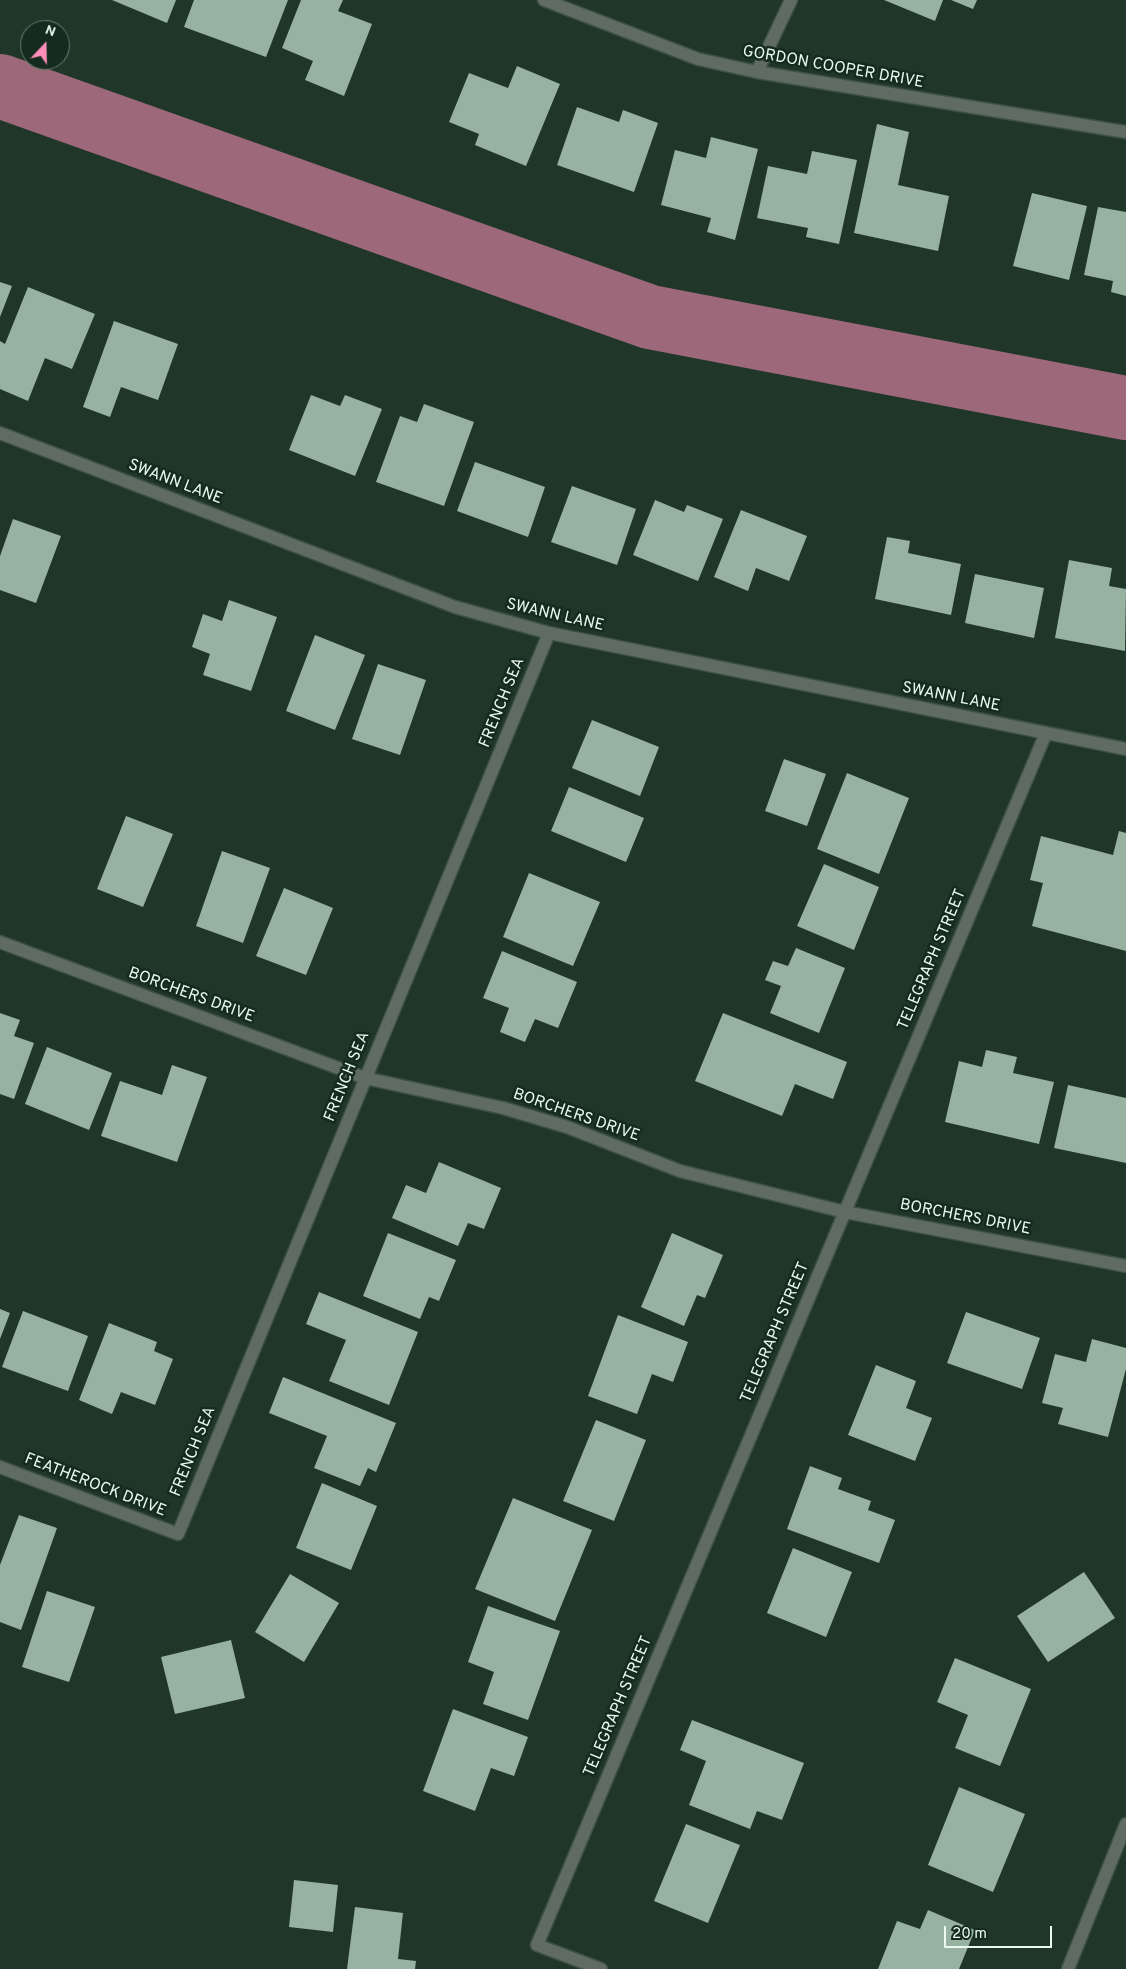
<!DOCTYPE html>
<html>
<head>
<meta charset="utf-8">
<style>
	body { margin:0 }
	#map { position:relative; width:1126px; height:1969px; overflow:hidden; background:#1f3628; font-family:Overpass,sans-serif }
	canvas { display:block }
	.north { position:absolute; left:20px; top:20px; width:50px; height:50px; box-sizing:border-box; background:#152b1f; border:1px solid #6b7d73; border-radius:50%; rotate:21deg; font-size:14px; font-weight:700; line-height:20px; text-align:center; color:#ebf9f0 }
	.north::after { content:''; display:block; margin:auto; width:18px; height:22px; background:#ff8eb9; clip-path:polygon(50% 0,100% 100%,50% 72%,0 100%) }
	.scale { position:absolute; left:944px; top:1926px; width:108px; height:22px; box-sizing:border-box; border:2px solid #ebf9f0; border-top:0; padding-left:6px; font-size:15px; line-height:18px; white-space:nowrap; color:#ebf9f0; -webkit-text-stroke:4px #152b1f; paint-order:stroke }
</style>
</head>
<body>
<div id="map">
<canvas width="1126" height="1969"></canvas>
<div class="north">N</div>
<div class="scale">20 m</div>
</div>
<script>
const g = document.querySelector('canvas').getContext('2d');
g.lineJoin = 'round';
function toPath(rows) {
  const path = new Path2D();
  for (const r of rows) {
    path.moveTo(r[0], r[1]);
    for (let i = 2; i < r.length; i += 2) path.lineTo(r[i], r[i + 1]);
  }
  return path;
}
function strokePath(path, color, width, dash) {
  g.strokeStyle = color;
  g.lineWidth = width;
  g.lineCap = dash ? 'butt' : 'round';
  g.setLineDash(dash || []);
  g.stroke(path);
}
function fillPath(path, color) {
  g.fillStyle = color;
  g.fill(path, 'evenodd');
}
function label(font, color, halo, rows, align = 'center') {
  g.font = font + ' Overpass,sans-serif';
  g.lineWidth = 5;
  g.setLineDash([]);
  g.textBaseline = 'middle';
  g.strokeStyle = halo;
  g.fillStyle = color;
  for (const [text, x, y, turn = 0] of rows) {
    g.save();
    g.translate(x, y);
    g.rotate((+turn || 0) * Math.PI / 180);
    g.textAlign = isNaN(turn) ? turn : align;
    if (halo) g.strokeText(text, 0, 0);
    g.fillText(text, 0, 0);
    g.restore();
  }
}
const river = toPath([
	[0,86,650,317,1126,408]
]);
const building = toPath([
	[112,0,176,0,167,23],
	[194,0,288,0,266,57,184,27],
	[301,0,343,0,338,11,372,24,344,96,305,80,313,61,282,48],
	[884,0,943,0,935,21],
	[951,0,977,0,973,9],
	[517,66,560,84,526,166,475,145,479,134,449,122,469,73,508,88],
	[577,107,619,122,623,110,658,123,634,192,557,165],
	[877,124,909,132,898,185,949,196,938,251,854,233],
	[711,137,758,149,735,240,707,232,711,218,661,205,675,150,706,158],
	[812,151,857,160,839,244,806,237,808,228,757,218,768,166,807,174],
	[1032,193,1087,206,1069,280,1013,266],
	[1098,207,1126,212,1126,296,1111,292,1113,281,1084,275],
	[0,282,12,286,0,317],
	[28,287,95,314,72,369,45,358,28,401,0,389,0,341,5,344],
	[114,321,178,344,158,400,121,387,110,417,83,407],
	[311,395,340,406,345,395,382,409,355,476,289,450],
	[424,404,474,422,444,506,376,482,400,416,417,422],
	[475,462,545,487,528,537,457,511],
	[572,486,636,509,617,565,551,542],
	[655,500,684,512,687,505,723,519,698,581,633,555],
	[741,510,807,536,789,581,756,568,748,591,714,577],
	[13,519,61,536,36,603,0,590,0,556],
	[887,537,910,541,908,553,961,564,951,615,875,599],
	[1069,560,1112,568,1109,586,1126,589,1125,651,1055,638],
	[975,574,1044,588,1034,638,965,623],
	[229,600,277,617,251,691,203,675,210,654,192,647,203,614,222,621],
	[315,635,365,655,335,730,286,711],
	[378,664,426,680,400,755,352,739],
	[592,720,659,747,640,796,572,768],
	[784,759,826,774,807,826,765,811],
	[847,773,909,798,879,874,817,849],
	[569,787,644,818,626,862,551,831],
	[126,816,173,834,143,907,97,889],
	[1119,831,1126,833,1126,951,1032,926,1043,883,1030,880,1041,836,1113,855],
	[222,851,270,868,243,943,196,926],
	[824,864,879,887,854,950,797,926],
	[529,873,600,902,573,966,503,937],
	[284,888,333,908,306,975,256,956],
	[796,948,845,968,819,1033,770,1013,781,986,765,980,773,961,788,966],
	[502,951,577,982,558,1028,535,1019,525,1042,500,1032,509,1008,483,998],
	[0,1013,20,1020,14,1036,34,1043,14,1099,0,1094],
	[723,1013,847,1062,833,1099,795,1084,782,1116,695,1081],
	[47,1047,112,1073,89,1130,25,1104],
	[986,1050,1017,1057,1013,1073,1054,1082,1039,1144,945,1122,959,1061,982,1067],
	[172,1065,207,1077,177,1162,101,1136,120,1081,162,1095],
	[1068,1085,1126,1098,1126,1163,1054,1148],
	[439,1162,501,1188,484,1229,468,1223,458,1246,392,1218,406,1185,426,1193],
	[388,1233,456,1260,439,1301,429,1297,420,1319,363,1296],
	[672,1233,723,1255,705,1298,697,1295,684,1326,641,1307],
	[319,1292,418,1332,389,1405,329,1381,346,1340,306,1324],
	[0,1309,10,1313,0,1339],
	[23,1311,88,1336,68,1391,2,1367],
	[966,1312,1040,1338,1022,1389,947,1363],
	[618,1315,688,1342,673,1382,652,1374,637,1414,588,1396],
	[109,1323,157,1342,154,1351,173,1359,155,1405,121,1392,112,1414,79,1400],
	[1092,1339,1126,1348,1126,1369,1108,1437,1058,1424,1063,1408,1042,1403,1055,1354,1086,1362],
	[876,1365,916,1381,906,1408,932,1418,915,1461,848,1435],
	[283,1377,396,1423,376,1472,368,1468,360,1486,314,1468,327,1436,269,1413],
	[596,1420,646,1440,614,1521,563,1501],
	[810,1466,842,1478,838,1489,871,1501,868,1510,895,1520,879,1563,787,1529],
	[322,1483,377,1506,351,1570,296,1548],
	[513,1498,592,1530,555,1621,475,1589],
	[19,1515,57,1528,21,1630,0,1622,0,1565],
	[793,1548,852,1572,826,1637,767,1613],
	[1084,1572,1115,1618,1048,1662,1017,1616],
	[290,1574,339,1603,304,1662,255,1632],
	[47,1591,95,1607,69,1682,22,1667],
	[488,1606,560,1631,528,1720,483,1704,494,1672,468,1662],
	[231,1640,245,1698,175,1714,161,1657],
	[955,1658,1031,1689,1000,1766,955,1748,968,1715,937,1702],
	[453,1709,528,1737,514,1776,491,1768,475,1811,423,1791],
	[692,1720,804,1763,782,1820,757,1811,750,1829,689,1805,706,1761,680,1750],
	[959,1787,1025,1814,993,1892,928,1865],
	[686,1824,740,1845,708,1923,654,1901],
	[294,1880,338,1885,333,1932,289,1927],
	[355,1907,403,1913,398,1959,416,1961,415,1969,347,1969],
	[928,1910,975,1930,959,1969,878,1969,897,1921,920,1929]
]);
const minor = toPath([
	[544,0,698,59,757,72,1126,132],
	[757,72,791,0],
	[0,433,455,607,549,633,1126,749],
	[0,942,365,1078,503,1108,567,1127,680,1171,845,1212,1126,1266],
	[0,1467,178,1534,549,633],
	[601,1969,537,1945,1046,733],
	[1068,1969,1126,1824]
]);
const streetNames = [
	["GORDON COOPER DRIVE",833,68,10],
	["SWANN LANE",175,483,21],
	["SWANN LANE",555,616,13],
	["SWANN LANE",951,698,11],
	["FRENCH SEA",503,703,-68],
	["TELEGRAPH STREET",933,960,-67],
	["BORCHERS DRIVE",191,996,20],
	["FRENCH SEA",348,1077,-68],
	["BORCHERS DRIVE",576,1116,19],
	["BORCHERS DRIVE",965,1218,11],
	["TELEGRAPH STREET",776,1333,-67],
	["FRENCH SEA",194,1452,-68],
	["FEATHEROCK DRIVE",95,1486,21],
	["TELEGRAPH STREET",619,1707,-67]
];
strokePath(river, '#9c687a', 64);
fillPath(building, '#97b2a1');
strokePath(minor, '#3c5144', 15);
strokePath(minor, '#606b64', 12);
label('16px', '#ebf9f0', '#152b1f', streetNames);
</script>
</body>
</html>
